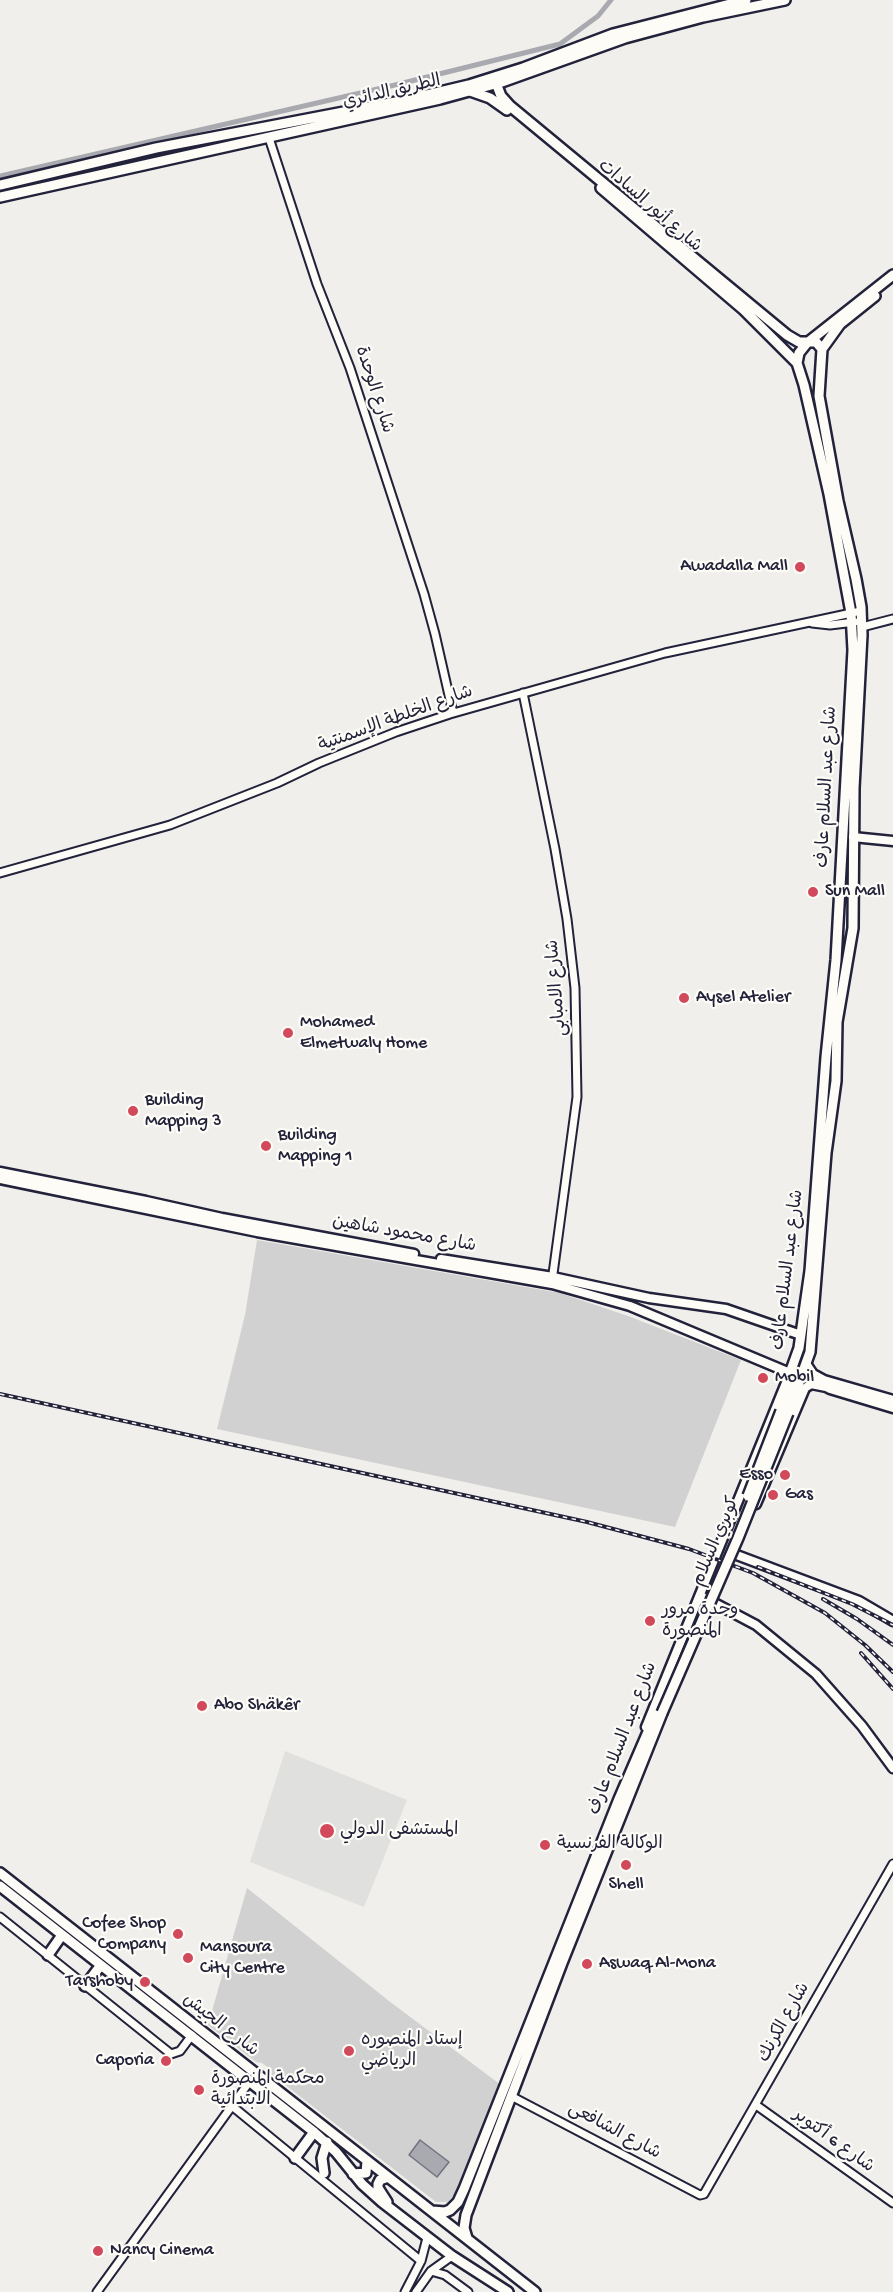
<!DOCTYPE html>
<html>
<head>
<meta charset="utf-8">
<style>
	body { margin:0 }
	canvas { display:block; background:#f0efec }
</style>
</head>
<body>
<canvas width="893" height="2292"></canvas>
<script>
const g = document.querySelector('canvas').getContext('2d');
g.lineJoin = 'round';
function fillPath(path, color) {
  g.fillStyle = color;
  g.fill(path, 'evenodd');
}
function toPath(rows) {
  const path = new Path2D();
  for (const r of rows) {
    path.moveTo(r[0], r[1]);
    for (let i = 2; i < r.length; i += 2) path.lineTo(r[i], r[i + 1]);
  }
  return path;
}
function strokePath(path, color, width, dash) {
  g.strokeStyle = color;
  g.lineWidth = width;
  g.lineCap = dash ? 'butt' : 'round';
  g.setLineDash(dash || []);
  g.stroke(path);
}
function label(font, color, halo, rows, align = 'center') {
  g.font = font + ' "Gochi Hand","Playpen Sans Arabic",sans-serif';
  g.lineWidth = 4.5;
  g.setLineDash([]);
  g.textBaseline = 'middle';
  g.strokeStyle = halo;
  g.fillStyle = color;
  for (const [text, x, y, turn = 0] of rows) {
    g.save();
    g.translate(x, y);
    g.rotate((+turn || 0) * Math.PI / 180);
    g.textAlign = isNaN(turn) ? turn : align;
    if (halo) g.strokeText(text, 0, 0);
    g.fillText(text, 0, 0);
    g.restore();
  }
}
const built = toPath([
	[285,1751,407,1800,364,1907,250,1862]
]);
const green = toPath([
	[257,1240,560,1293,628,1316,741,1360,675,1527,217,1429,245,1315],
	[247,1888,389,2001,501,2085,477,2147,472,2149,473,2157,459,2191,447,2202,436,2202,293,2091,270,2073,270,2069,262,2063,256,2062,208,2025]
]);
const water = toPath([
	[420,2140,449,2162,437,2177,409,2155,420,2140]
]);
const canal = toPath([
	[0,176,395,85,560,44,598,16,611,0]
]);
const tertiary = toPath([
	[269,138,317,284,350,368,424,594,435,634,453,713],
	[812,623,830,625,855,622],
	[862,627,893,619],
	[523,693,555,849,567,919,575,988,577,1097,552,1281],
	[0,873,170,825,277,783,319,763,396,732,450,714,665,653,861,611],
	[0,1917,171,2054,180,2051,192,2035],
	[511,2096,700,2195,704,2194,893,1864],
	[756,2105,893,2203],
	[232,2106,421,2261],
	[431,2271,445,2275,468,2292],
	[97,2292,250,2081],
	[405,2292,421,2261,427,2238],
	[416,2292,431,2271,452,2256]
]);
const secondary = toPath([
	[853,837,893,841],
	[0,1172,146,1201,222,1218,414,1254],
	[0,1179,257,1232,552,1284,630,1306,790,1373,646,1727],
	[441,1259,553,1277,649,1298,726,1309,801,1335],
	[807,1365,813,1374,824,1380,893,1400],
	[803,1375,830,1389,893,1408],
	[756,1504,805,1388,811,1384,826,1387],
	[734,1554,859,1601,893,1621],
	[705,1598,756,1625,816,1674,862,1726,893,1768]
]);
const primary = toPath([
	[496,83,501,96,510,106,787,335,799,342,816,342,822,349,819,396,838,501,856,579,861,607,862,635,854,788,853,928,837,1022,836,1081,826,1153,810,1352,788,1413],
	[470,91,490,98,507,110],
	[601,188,744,310,797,363,804,385,829,494,851,613,853,650,836,960,826,1057,810,1271,799,1348,790,1373,790,1388,781,1411],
	[822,349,840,324,875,296],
	[797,363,799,353,807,343,893,275],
	[0,1873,535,2292],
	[0,1886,314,2132,336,2152,362,2184,382,2202,452,2256,508,2292],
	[48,1955,62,1935],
	[85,1986,101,1965],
	[295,2158,314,2132],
	[324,2173,322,2158,327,2142],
	[353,2174,366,2173,367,2161],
	[387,2202,378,2188,378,2184,380,2180,388,2177],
	[432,2211,445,2212,450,2210,458,2202,464,2189,619,1799,657,1711],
	[467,2238,464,2228,466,2215,562,1963,662,1713]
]);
const trunk = toPath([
	[0,185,156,148,406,100,469,85,523,68,613,34,746,0],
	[0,197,440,99,502,82,625,38,703,17,785,0]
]);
const rail = toPath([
	[0,1394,587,1522,689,1549,753,1573,825,1613,865,1645,893,1672],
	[758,1567,852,1604,893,1625],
	[823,1599,857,1619,893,1645],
	[861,1653,893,1689]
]);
const primaryBridge = toPath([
	[748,1496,781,1411],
	[662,1713,738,1538,788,1413]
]);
const markers = [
	[800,567,6,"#d1495b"],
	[813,892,6,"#d1495b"],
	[684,998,6,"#d1495b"],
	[288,1033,6,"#d1495b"],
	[133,1111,6,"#d1495b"],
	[266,1146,6,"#d1495b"],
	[763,1378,6,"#d1495b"],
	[785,1475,6,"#d1495b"],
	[773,1495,6,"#d1495b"],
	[650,1621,6,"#d1495b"],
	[202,1706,6,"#d1495b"],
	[327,1831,8,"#d1495b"],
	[545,1845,6,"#d1495b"],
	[626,1865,6,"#d1495b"],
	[178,1934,6,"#d1495b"],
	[188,1958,6,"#d1495b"],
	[587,1964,6,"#d1495b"],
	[145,1982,6,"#d1495b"],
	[349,2051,6,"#d1495b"],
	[166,2061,6,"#d1495b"],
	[199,2090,6,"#d1495b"],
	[98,2251,6,"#d1495b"]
];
const streetNames = [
	["الطريق الدائري",392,93,-13],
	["شارع أنور السادات",649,207,41],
	["شارع الوحدة",373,390,72],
	["شارع الخلطة الإسمنتية",396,720,-20],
	["شارع عبد السلام عارف",828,787,-87],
	["شارع الامبابى",558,988,-95],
	["شارع محمود شاهين",404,1235,10],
	["شارع عبد السلام عارف",789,1270,-83],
	["كوبري السلام",717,1542,-67],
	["شارع عبد السلام عارف",624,1739,-69],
	["شارع الكرنك",785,2023,-61],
	["شارع الجيش",220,2026,38],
	["شارع الشافعى",614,2132,28],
	["شارع 6 أكتوبر",833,2142,36]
];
const poiNames = [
	["Awadalla Mall",788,567,"right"],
	["Sun Mall",825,892],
	["Aysel Atelier",696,998],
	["Mohamed",300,1023],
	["Elmetwaly Home",300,1044],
	["Building",145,1101],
	["Mapping 3",145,1122],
	["Building",278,1136],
	["Mapping 1",278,1157],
	["Mobil",775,1378],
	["Esso",773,1475,"right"],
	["Gas",785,1495],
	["وحدة مرور",662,1611],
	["المنصورة",662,1632],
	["Abo Shäkêr",214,1706],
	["المستشفى الدولي",340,1831],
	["الوكالة الفرنسية",557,1845],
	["Shell",626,1885,"center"],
	["Cofee Shop",166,1924,"right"],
	["Company",166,1945,"right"],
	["Mansoura",200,1948],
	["City Centre",200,1969],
	["Aswaq Al-Mona",599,1964],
	["Tarshoby",133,1982,"right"],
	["إستاد المنصوره",361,2041],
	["الرياضي",361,2062],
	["Caporia",154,2061,"right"],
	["محكمة المنصورة",211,2080],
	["الابتدائية",211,2101],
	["Nancy Cinema",110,2251]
];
fillPath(built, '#e0e0df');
fillPath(green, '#d2d1d1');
fillPath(water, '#a9a9b0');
strokePath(water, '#737381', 1.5);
strokePath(canal, '#a9a9b0', 5);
strokePath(tertiary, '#22223b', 11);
strokePath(secondary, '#22223b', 13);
strokePath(primary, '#22223b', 14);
strokePath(trunk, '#22223b', 14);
strokePath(tertiary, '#fdfcf7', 7);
strokePath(secondary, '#fdfcf7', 8);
strokePath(primary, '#fdfcf7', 9);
strokePath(trunk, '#fdfcf7', 9);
strokePath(rail, '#22223b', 4);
strokePath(rail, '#fdfcf7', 1.5, [4.5]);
strokePath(primaryBridge, '#22223b', 14, []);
strokePath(primaryBridge, '#fdfcf7', 9);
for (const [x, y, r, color] of markers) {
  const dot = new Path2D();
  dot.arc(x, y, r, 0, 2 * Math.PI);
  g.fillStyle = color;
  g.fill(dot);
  strokePath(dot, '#fdfcf7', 2);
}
label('18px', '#22223b', '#fdfcf7', streetNames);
label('18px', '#22223b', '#fdfcf7', poiNames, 'left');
</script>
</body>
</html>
